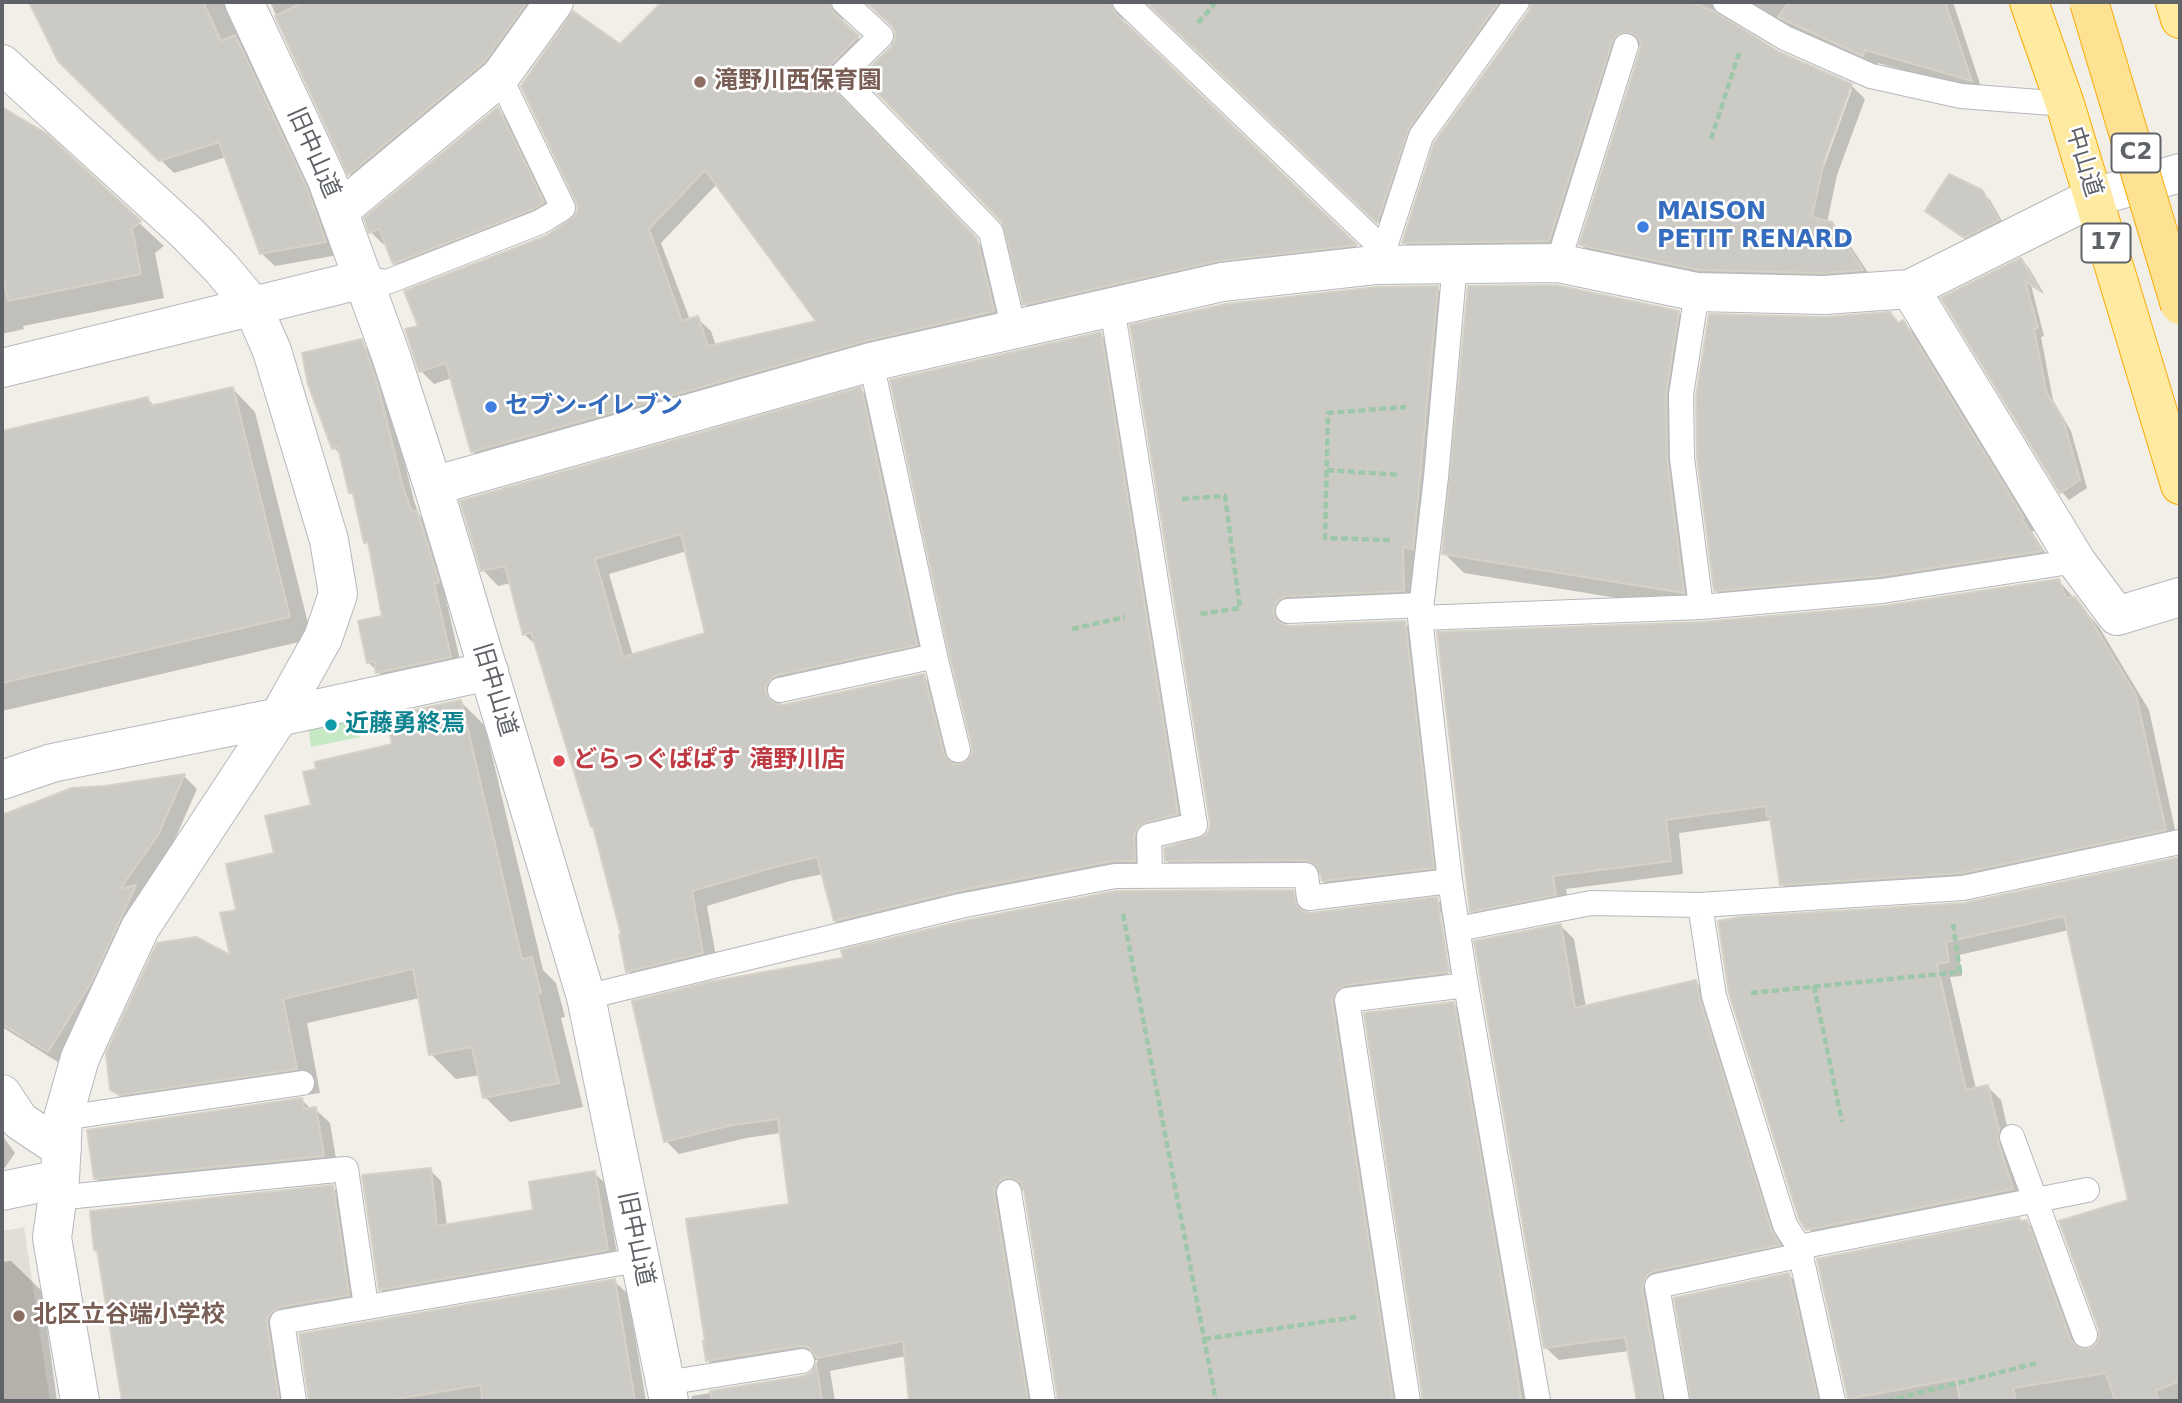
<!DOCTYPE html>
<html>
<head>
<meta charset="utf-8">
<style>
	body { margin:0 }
	#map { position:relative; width:2182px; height:1403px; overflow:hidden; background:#f1efe8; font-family:"DejaVu Sans",sans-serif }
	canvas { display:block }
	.frame { position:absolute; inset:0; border:4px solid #5f6368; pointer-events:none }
</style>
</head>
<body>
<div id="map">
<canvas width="2182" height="1403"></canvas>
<div class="frame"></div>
</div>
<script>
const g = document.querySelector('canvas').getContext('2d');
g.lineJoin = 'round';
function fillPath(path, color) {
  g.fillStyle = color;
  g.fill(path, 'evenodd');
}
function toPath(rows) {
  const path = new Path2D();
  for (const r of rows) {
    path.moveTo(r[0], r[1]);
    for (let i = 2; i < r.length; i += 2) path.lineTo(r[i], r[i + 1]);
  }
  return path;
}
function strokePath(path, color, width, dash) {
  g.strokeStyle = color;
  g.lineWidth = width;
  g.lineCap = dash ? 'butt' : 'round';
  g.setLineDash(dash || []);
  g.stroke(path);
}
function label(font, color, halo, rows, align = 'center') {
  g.font = font + ' "DejaVu Sans","Noto Sans JP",sans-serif';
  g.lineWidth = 5;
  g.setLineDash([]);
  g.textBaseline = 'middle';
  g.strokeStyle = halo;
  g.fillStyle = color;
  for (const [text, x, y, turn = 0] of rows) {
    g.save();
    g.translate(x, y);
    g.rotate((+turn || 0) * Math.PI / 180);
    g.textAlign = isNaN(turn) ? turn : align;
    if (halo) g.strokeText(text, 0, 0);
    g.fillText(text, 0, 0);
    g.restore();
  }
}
const education = toPath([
	[24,1227,50,1401,2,1401,2,1231]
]);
const green = toPath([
	[352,706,360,737,311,747,307,716]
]);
const shadow = toPath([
	[31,2,241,2,338,255,275,266,261,253,226,157,174,173,60,60],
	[270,2,551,2,363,187,350,174],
	[665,2,852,2,843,12,843,22,871,51,838,87,839,96,990,255,1007,325,486,465,473,452,452,378,434,384,421,371,420,327,577,217,620,46],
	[717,184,819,322,716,346,711,331,697,318,690,320,661,243],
	[865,2,1133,2,1124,12,1123,21,1127,27,1368,258,1039,318,1025,304,1004,221,893,48,897,32,894,26],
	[1146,2,1524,2,1422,141,1391,234],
	[1533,2,1732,2,1726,7,1724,21,1778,53,1851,85,1865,99,1837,175,1827,223,1831,224,1845,238,1875,283,1714,283,1595,258,1581,245,1642,45,1630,48,1563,254,1417,256,1404,242,1531,11],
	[1848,89,1852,89,1823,169,1819,168],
	[1746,2,1953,2,1983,93,1878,63,1876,68,1807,38],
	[498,109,510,122,555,215,407,275,394,263,386,243,383,244,371,232],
	[7,113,45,136,164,246,155,253,164,298,23,326,24,329,2,334,2,115],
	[1981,191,1990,200,2006,228,1973,245,1927,211],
	[2021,260,2029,268,2044,294,2031,285,2044,336,2041,337,2053,400,2071,431,2087,488,2069,500,2062,492,1944,299],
	[1437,288,1451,301,1417,604,1293,612,1286,625,1286,627,1404,622,1418,636,1446,881,1337,894,1323,881,1321,873,1180,874,1166,860,1205,838,1210,831,1211,823,1132,327],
	[1678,312,1698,332,1685,416,1703,612,1464,573,1444,553],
	[1890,314,1900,324,1903,322,1915,334,2035,530,2032,532,2052,563,1728,602,1716,590,1824,319],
	[1100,334,1116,349,1193,829,1154,840,1149,876,850,936,835,921,823,874,790,881,707,906,718,968,643,986,628,971,623,936,595,829,538,647,524,634,511,583,498,586,483,570,861,389,876,405,932,660,781,701,780,706,923,676,939,691,957,766,963,766,974,756],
	[687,551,707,634,633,656,609,574],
	[360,341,372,354,389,399,414,501,419,515,429,524,450,594,445,595,462,669,390,684,368,662,384,618,371,547,366,542,356,497,351,493,342,456,334,448],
	[233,389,255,412,312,639,2,711,2,433,147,398,155,407],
	[2059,581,2099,627,2149,710,2178,843,1975,886,1795,898,1781,884,1773,820,1679,833,1683,874,1566,889,1569,908,1485,924,1471,911,1702,624,1884,608],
	[460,701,485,726,543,970,556,983,565,1017,561,1018,583,1107,510,1122,485,1097,480,1075,456,1079,431,1054,420,998,307,1023,320,1093,145,1119,137,1114,112,1089,233,959,238,911,276,855,313,806,394,746],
	[184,776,197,789,171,848,61,1064,2,1027,2,817,72,790,106,788],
	[2172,861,2180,869,2180,1401,1849,1401,1849,1398,2021,1223,2026,1221,2040,1235,2083,1351,2090,1351,2097,1346,2130,1201,2069,930,1959,955,1962,976,1950,977,1976,1089,1988,1087,2001,1100,2025,1203,1821,1243,1800,1218,1964,905],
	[1292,892,1306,905,1308,914,1437,899,1450,913,1462,985,1359,998,1405,1401,1059,1401,1026,1191,1020,1190,1038,1401,911,1401,906,1356,830,1371,835,1401,691,1401,692,1396,805,1377,813,1373,818,1360,721,1374,708,1361,791,1205,781,1133,746,1138,679,1154,666,1141],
	[1438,912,1441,912,1452,981,1449,981],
	[1561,926,1574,939,1586,1007,1696,982,1709,995,1792,1258,1668,1284,1674,1401,1639,1401,1629,1351,1559,1360,1545,1347],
	[1453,1003,1467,1017,1532,1401,1424,1401],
	[302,1100,311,1109,315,1109,330,1123,338,1170,110,1193,95,1178],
	[2,1135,15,1153,2,1172],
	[430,1170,441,1181,447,1226,535,1212,594,1173,606,1184,618,1261,391,1300,380,1289],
	[333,1187,346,1201,362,1308,293,1320,290,1401,124,1401,99,1252,96,1250],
	[11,1261,42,1291,57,1401,2,1401,2,1262],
	[1789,1275,1802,1288,1827,1401,1693,1401],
	[614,1281,628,1294,646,1401,309,1401,301,1336]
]);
const building = toPath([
	[29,2,203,2,221,41,235,35,307,188,326,242,260,254,219,142,159,161,58,61,29,2],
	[304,2,527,2,484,62,348,175,275,16,304,2],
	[662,2,830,2,834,13,859,36,829,66,826,73,826,80,977,239,994,311,865,341,471,452,446,363,419,372,405,329,418,326,404,291,546,236,575,216,578,209,576,202,521,86,573,11,620,44,662,2],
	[705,170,816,321,708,346,698,316,682,321,649,229,705,170],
	[866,2,1111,2,1115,13,1357,245,1217,261,1023,305,1002,222,861,76,891,47,895,39,895,31,892,26,866,2],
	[1146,2,1499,2,1409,128,1377,223,1146,2],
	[1532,2,1692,2,1715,12,1779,52,1852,84,1824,161,1812,217,1832,222,1863,270,1824,273,1700,270,1579,245,1640,50,1641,43,1637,36,1630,32,1616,35,1612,42,1549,241,1402,243,1434,143,1529,11,1532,2],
	[1789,2,1945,2,1972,81,1865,50,1863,56,1778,17,1789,2],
	[2,107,47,134,141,221,132,229,141,274,8,301,2,268,2,107],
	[498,107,544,202,533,209,393,264,379,229,369,233,364,218,498,107],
	[1949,174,1982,190,1999,220,1964,238,1925,211,1949,174],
	[2021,258,2040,291,2025,281,2038,328,2034,329,2046,391,2064,422,2080,480,2060,493,1941,298,2021,258],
	[1556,285,1679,311,1666,393,1667,458,1684,593,1442,554,1468,286,1556,285],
	[1438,286,1413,549,1403,547,1404,591,1287,596,1279,599,1273,611,1276,620,1282,624,1289,626,1405,621,1434,868,1322,881,1318,866,1307,860,1165,861,1164,848,1204,836,1209,831,1210,823,1130,325,1226,304,1376,287,1438,286],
	[1890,312,1898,323,1903,320,2024,518,2022,519,2042,551,1880,576,1714,591,1697,457,1696,396,1709,314,1824,317,1890,312],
	[1101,332,1178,814,1139,825,1134,836,1135,861,1112,861,957,891,834,921,817,857,775,867,692,891,703,953,626,972,619,935,621,934,593,827,591,827,531,632,523,635,505,566,481,571,460,501,861,387,917,645,777,675,771,679,766,685,766,694,775,704,783,705,924,674,944,754,953,764,962,764,972,755,972,746,949,653,890,380,1101,332],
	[681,534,705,633,623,657,595,559,681,534],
	[362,339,378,386,403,487,412,512,417,510,439,582,434,583,451,657,376,673,374,661,367,663,358,621,382,616,368,542,364,543,353,493,349,493,338,447,332,449,308,384,302,353,362,339],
	[233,387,290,617,2,683,2,431,148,397,150,406,233,387],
	[2059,579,2066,598,2075,597,2086,612,2136,695,2166,830,1961,873,1780,885,1770,817,1767,817,1766,806,1666,820,1671,861,1553,876,1556,895,1470,912,1437,632,1702,622,1883,606,2059,579],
	[461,700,522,959,532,957,541,993,537,994,559,1083,483,1098,472,1047,429,1055,413,969,283,999,297,1069,119,1095,110,1090,106,1053,157,943,196,937,230,955,220,913,236,910,226,864,274,853,265,816,311,805,303,772,316,769,315,762,392,744,386,716,461,700],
	[185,774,158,835,120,889,136,885,92,981,48,1052,2,1024,2,815,72,788,105,786,185,774],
	[2180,857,2180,1381,2155,1391,2159,1401,2115,1401,2106,1373,2013,1388,2016,1401,1960,1401,1956,1379,1848,1399,1817,1259,2020,1218,2020,1221,2027,1220,2071,1341,2082,1349,2089,1349,2096,1345,2099,1338,2099,1330,2059,1221,2128,1200,2064,916,1946,942,1949,962,1937,964,1966,1090,1988,1085,1999,1130,1998,1141,2013,1189,1806,1230,1799,1219,1729,993,1718,921,1740,917,1964,903,2180,857],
	[1293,890,1297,906,1303,911,1310,913,1437,897,1449,972,1345,985,1337,989,1332,1002,1393,1401,1058,1401,1024,1190,1020,1182,1007,1177,999,1181,995,1187,994,1194,1028,1401,909,1401,903,1341,817,1358,808,1347,800,1346,706,1361,703,1341,705,1341,686,1219,789,1204,778,1119,732,1125,664,1142,632,1001,709,982,843,958,841,950,963,921,1116,891,1293,890],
	[1561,924,1575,1008,1696,980,1700,1000,1771,1229,1780,1245,1654,1271,1647,1275,1642,1289,1662,1401,1637,1401,1625,1337,1544,1348,1474,941,1561,924],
	[1454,1002,1514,1351,1521,1401,1423,1401,1364,1013,1454,1002],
	[302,1098,304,1109,316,1107,324,1156,94,1179,87,1130,302,1098],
	[431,1168,437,1226,533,1210,529,1182,595,1171,608,1250,379,1290,362,1175,431,1168],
	[333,1185,349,1295,279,1307,268,1316,267,1324,279,1401,122,1401,97,1250,94,1250,90,1211,333,1185],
	[1789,1273,1818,1401,1691,1401,1674,1298,1789,1273],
	[615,1279,635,1401,482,1401,481,1385,383,1401,309,1401,299,1334,615,1279],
	[816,1363,822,1401,712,1401,710,1391,804,1376,812,1372,816,1363]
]);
const path = toPath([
	[1198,23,1216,2],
	[1711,139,1739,53],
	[1327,470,1400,475],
	[1182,499,1225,496,1240,608,1199,614],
	[1390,540,1325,538,1328,413,1406,407],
	[1072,629,1125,617],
	[1123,914,1216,1401],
	[1814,986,1842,1122],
	[1751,993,1960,972,1953,924],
	[1204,1339,1356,1317],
	[1887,1401,2037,1363]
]);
const service = toPath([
	[844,2,881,36,840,76,991,232,1014,330],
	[1125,2,1384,250],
	[1725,2,1785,38,1871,76,1961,96,2065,104],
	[1377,262,1384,250,1421,136,1517,2],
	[1455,263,1436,477,1420,618,1450,881,1466,985,1538,1401],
	[1558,263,1626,46],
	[363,279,387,282,540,222,563,208,500,77],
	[1697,292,1681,395,1682,458,1701,607],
	[1112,307,1195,825,1149,836,1150,876],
	[871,362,935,656,958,750],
	[1288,611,1421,605],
	[1420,618,1701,607,1882,591,2076,561],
	[780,690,935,656],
	[1700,905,1714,996,1785,1225,1799,1247,1833,1401],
	[1458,929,1591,903,1700,905,1963,888,2180,842],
	[586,997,960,906,1115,876,1306,875,1309,898,1450,881],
	[63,1118,302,1083],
	[2012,1137,2085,1335],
	[1009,1192,1043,1401],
	[56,1198,346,1169,366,1306],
	[1799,1247,2087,1190],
	[666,1383,802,1361],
	[294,1401,282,1322,638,1260],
	[1408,1401,1347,1000,1466,985],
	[1677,1401,1657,1286,1802,1255]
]);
const minor = toPath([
	[2,64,187,233,221,268,252,305,272,351,329,540,338,594,323,638,279,717,140,928,80,1058,63,1118,60,1179,52,1238,80,1401],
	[339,211,500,77,554,2],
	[1910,289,2076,561,2117,616,2180,597],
	[433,486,871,362,1222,282,1375,265,1558,263,1697,292,1824,295,1910,289,2094,197,2180,173],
	[2,780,52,763,279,717,489,671],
	[2,1094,20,1121,62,1149],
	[2,1191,60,1179]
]);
const tertiary = toPath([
	[244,2,327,180,391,356,433,486,586,997,669,1401],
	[2,368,363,279]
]);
const trunk = toPath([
	[2029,2,2065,104,2180,485],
	[2175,2,2180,19]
]);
const motorwayBridge = toPath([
	[2089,2,2180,305]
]);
const markers = [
	[700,82,7,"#8d6e63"],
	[1643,227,7,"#3f7fe0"],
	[491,407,7,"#3f7fe0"],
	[331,725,7,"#0f9aa8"],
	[559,761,7,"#e0444e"],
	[19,1316,7,"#8d6e63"]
];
const shields = [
	[2136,153,49],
	[2106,243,49]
];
const shieldNames = [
	["C2",2136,153],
	["17",2106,243]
];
const educationNames = [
	["滝野川西保育園",714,82],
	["北区立谷端小学校",33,1316]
];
const streetNames = [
	["旧中山道",313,153,66],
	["中山道",2083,162,73],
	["旧中山道",494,690,73],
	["旧中山道",635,1239,78]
];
const shopNames = [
	["MAISON",1657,213],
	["PETIT RENARD",1657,241],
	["セブン-イレブン",505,407]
];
const cultureNames = [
	["近藤勇終焉",345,725]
];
const healthNames = [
	["どらっぐぱぱす 滝野川店",573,761]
];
fillPath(education, '#e1ded6');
fillPath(green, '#c5e8c5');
fillPath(shadow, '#0003');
fillPath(building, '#cccac5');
strokePath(building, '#d6d1c6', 2);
strokePath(service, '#b5b8bc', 26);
strokePath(minor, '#b5b8bc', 40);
strokePath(tertiary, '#b5b8bc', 40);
strokePath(trunk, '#f9ab00', 40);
strokePath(path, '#9cc7a9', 4.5, [7, 3.5]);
strokePath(service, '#fff', 24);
strokePath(minor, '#fff', 38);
strokePath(tertiary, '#fff', 38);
strokePath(trunk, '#feeaa1', 38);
strokePath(motorwayBridge, '#f9ab00', 40, []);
strokePath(motorwayBridge, '#fde293', 38);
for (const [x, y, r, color] of markers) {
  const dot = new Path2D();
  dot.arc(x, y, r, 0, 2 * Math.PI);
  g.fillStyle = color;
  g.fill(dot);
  strokePath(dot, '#fff', 2.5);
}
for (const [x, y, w] of shields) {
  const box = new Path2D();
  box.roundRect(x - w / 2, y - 19.5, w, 39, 5);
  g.fillStyle = '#fff';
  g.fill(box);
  strokePath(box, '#5f6368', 2);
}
label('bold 23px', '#5f6368', null, shieldNames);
label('bold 24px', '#785e54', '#fff', educationNames, 'left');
label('24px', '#5f6368', '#fff', streetNames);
label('bold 24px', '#366cbe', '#fff', shopNames, 'left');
label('bold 24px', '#0d838f', '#fff', cultureNames, 'left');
label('bold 24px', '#be3a42', '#fff', healthNames, 'left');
</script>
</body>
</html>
